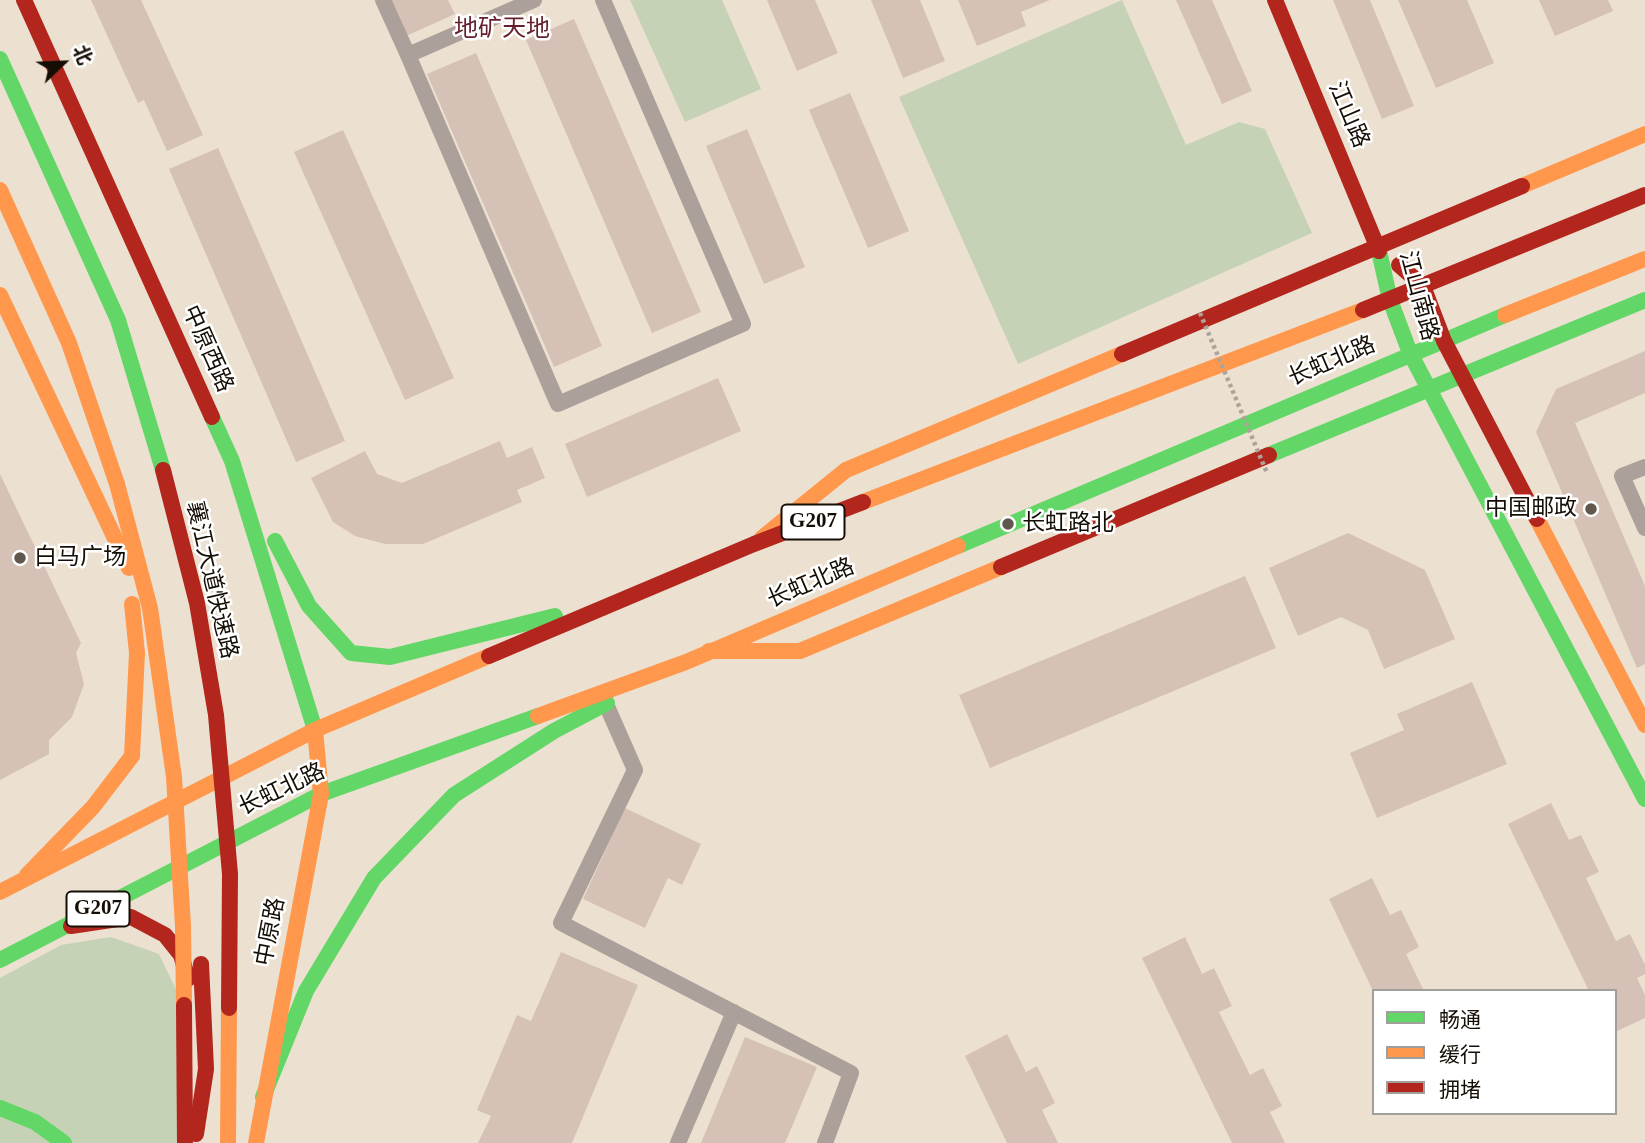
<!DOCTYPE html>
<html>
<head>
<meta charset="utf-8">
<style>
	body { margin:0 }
	#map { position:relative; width:1645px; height:1143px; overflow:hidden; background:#ece1d0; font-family:"Times New Roman","Noto Sans SC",serif }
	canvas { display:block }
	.legend { position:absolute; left:1372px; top:989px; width:245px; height:126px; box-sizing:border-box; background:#fff; border:2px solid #a19f9b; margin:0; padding:9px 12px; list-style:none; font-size:21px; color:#150e05 }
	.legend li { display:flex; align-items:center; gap:14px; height:35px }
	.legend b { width:35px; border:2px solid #a19f9b }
	.north { position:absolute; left:28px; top:28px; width:70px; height:70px; -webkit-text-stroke:5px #fff; paint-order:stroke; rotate:67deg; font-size:19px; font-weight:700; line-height:28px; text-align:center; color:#150e05 }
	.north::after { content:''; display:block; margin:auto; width:24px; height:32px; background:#150e05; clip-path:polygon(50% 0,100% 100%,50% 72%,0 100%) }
</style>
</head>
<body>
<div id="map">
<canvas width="1645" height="1143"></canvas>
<ul class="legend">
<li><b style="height:9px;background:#63d668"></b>畅通</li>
<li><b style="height:9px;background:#ff974d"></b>缓行</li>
<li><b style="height:9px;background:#b3261e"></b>拥堵</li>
</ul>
<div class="north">北</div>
</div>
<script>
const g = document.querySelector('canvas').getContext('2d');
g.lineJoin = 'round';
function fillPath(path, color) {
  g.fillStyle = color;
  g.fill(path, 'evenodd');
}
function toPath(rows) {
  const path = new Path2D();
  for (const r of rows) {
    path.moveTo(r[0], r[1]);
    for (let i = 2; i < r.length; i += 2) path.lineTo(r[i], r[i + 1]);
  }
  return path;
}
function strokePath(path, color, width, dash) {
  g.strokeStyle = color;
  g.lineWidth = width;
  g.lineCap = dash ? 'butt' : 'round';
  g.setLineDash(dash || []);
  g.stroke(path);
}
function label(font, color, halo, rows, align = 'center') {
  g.font = font + ' "Times New Roman","Noto Sans SC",serif';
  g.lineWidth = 5;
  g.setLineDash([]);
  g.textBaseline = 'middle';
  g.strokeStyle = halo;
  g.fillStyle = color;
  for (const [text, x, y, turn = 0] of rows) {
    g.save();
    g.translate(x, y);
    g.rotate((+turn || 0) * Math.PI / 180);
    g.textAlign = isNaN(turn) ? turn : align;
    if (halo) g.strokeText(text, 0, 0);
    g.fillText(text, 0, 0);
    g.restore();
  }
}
const green = toPath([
	[630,0,722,0,761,89,685,122],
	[1122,0,1186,145,1239,122,1265,129,1312,233,1018,364,899,97],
	[111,937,159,954,178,994,179,1143,0,1143,0,978,61,945]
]);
const building = toPath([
	[91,0,141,0,203,135,167,151,144,100,138,103],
	[390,0,448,0,455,14,406,36],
	[767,0,815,0,838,53,797,71],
	[871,0,920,0,945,61,903,78],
	[958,0,1050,0,1021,12,1026,26,977,46],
	[1176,0,1212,0,1252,91,1222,104],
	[1333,0,1370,0,1414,106,1382,119],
	[1398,0,1467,0,1494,63,1436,88],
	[1539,0,1608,0,1613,11,1555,36],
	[574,19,701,312,652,333,526,40],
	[476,53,602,346,554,367,427,74],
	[850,93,909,231,868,248,809,110],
	[747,129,805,267,764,284,706,146],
	[343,130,454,378,405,400,294,152],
	[218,148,345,441,296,462,169,169],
	[1645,351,1645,393,1575,423,1645,586,1645,664,1637,668,1536,432,1556,389],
	[718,378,741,431,587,497,565,444],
	[500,441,507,458,532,447,545,478,517,490,522,502,423,544,385,544,355,536,333,522,311,478,365,451,377,474,402,483],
	[0,474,81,643,76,653,84,684,72,717,49,740,49,754,0,780],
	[1348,533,1425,570,1455,639,1384,669,1368,630,1341,617,1298,636,1269,568],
	[1245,576,1276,648,990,768,959,695],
	[1472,682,1507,764,1377,818,1350,753,1404,730,1397,714],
	[1551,803,1569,840,1581,835,1599,872,1586,878,1616,941,1630,934,1645,965,1645,974,1637,978,1645,995,1645,1018,1615,1032,1615,991,1589,991,1508,824],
	[625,808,701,844,682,885,668,878,645,928,583,899],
	[1372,878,1390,915,1401,910,1419,947,1406,954,1424,991,1373,991,1329,899],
	[1185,937,1202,974,1214,968,1232,1006,1219,1012,1250,1075,1263,1068,1282,1106,1270,1112,1285,1143,1232,1143,1142,958],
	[561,952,638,985,572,1143,478,1143,491,1116,477,1110,517,1015,531,1021],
	[1007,1034,1026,1072,1037,1066,1055,1103,1042,1110,1058,1143,1007,1143,965,1056],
	[745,1037,817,1067,785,1143,701,1143]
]);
const lane = toPath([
	[383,0,408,55,534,0],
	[408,55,558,404,743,324,603,0],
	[1645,467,1622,476,1645,528],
	[606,704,635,770,561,923,851,1073,825,1143],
	[678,1143,734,1012]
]);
const fast = toPath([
	[0,59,118,320,163,470],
	[1379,251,1390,300,1410,353,1645,799],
	[212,417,232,461,315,730],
	[1269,455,1645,300],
	[275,541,309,606,351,653,390,657,555,616],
	[958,546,1505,315],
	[0,960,321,794,538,716],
	[263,1097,306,991,374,878,454,795,554,731,607,703],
	[0,1108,35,1122,64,1143]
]);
const slow = toPath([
	[1522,186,1645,134],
	[0,190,69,343,117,484],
	[0,295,129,568],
	[1505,315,1645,259],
	[863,502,1363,310],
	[1537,519,1645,725],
	[762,538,846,470,1122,354],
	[709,651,800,651,1001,567],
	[538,716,686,662,958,546],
	[27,875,93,807,132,756,137,653,132,604],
	[0,892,315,730,489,656],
	[256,1143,321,794,315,730]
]);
const jam = toPath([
	[24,0,212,417],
	[1275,0,1379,251],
	[1399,265,1423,286,1444,341,1537,519],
	[1363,310,1645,195],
	[1122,354,1522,186],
	[1001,567,1269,455],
	[489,656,754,544,863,502],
	[71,926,131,917,165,935,181,955,188,979],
	[196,1134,206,1069,201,964]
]);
const pathBridge = toPath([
	[1200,313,1267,473]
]);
const slowBridge = toPath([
	[117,484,150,608,174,777,183,926,184,1005],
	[228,1143,229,1008]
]);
const jamBridge = toPath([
	[163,470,197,603,216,715,230,874,229,1008],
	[184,1005,185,1143]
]);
const markers = [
	[1591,509,7,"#60584c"],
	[1008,524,7,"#60584c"],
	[20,558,7,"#60584c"]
];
const shields = [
	[813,522,63],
	[98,909,63]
];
const shieldNames = [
	["G207",813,522],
	["G207",98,909]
];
const streetNames = [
	["江山路",1348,115,67],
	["江山南路",1418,296,75],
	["中原西路",207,349,66],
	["长虹北路",1332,362,-23],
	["襄江大道快速路",211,580,77],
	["长虹北路",811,584,-23],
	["长虹北路",282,790,-25],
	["中原路",271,932,-79]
];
const poiNames = [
	["中国邮政",1577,509,"right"],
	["长虹路北",1022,524],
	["白马广场",34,558]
];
const neighbourhoodNames = [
	["地矿天地",502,30]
];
fillPath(green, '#c6d2b6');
fillPath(building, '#d5c1b6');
strokePath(lane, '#aba19a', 16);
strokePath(fast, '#63d668', 16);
strokePath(slow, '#ff974d', 16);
strokePath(jam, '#b3261e', 16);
strokePath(pathBridge, '#aca49b', 4.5, [3.5, 3.5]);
strokePath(slowBridge, '#ff974d', 16);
strokePath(jamBridge, '#b3261e', 16);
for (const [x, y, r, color] of markers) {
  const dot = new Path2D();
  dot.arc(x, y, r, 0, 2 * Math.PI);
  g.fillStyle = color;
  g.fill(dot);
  strokePath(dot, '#fff', 2.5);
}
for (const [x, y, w] of shields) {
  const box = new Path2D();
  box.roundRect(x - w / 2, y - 17.5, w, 35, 5);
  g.fillStyle = '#fff';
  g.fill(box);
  strokePath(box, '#150e05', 2);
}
label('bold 21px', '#150e05', null, shieldNames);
label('23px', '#150e05', '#fff', streetNames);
label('23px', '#150e05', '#fff', poiNames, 'left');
label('24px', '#66202d', '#fff', neighbourhoodNames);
</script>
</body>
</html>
